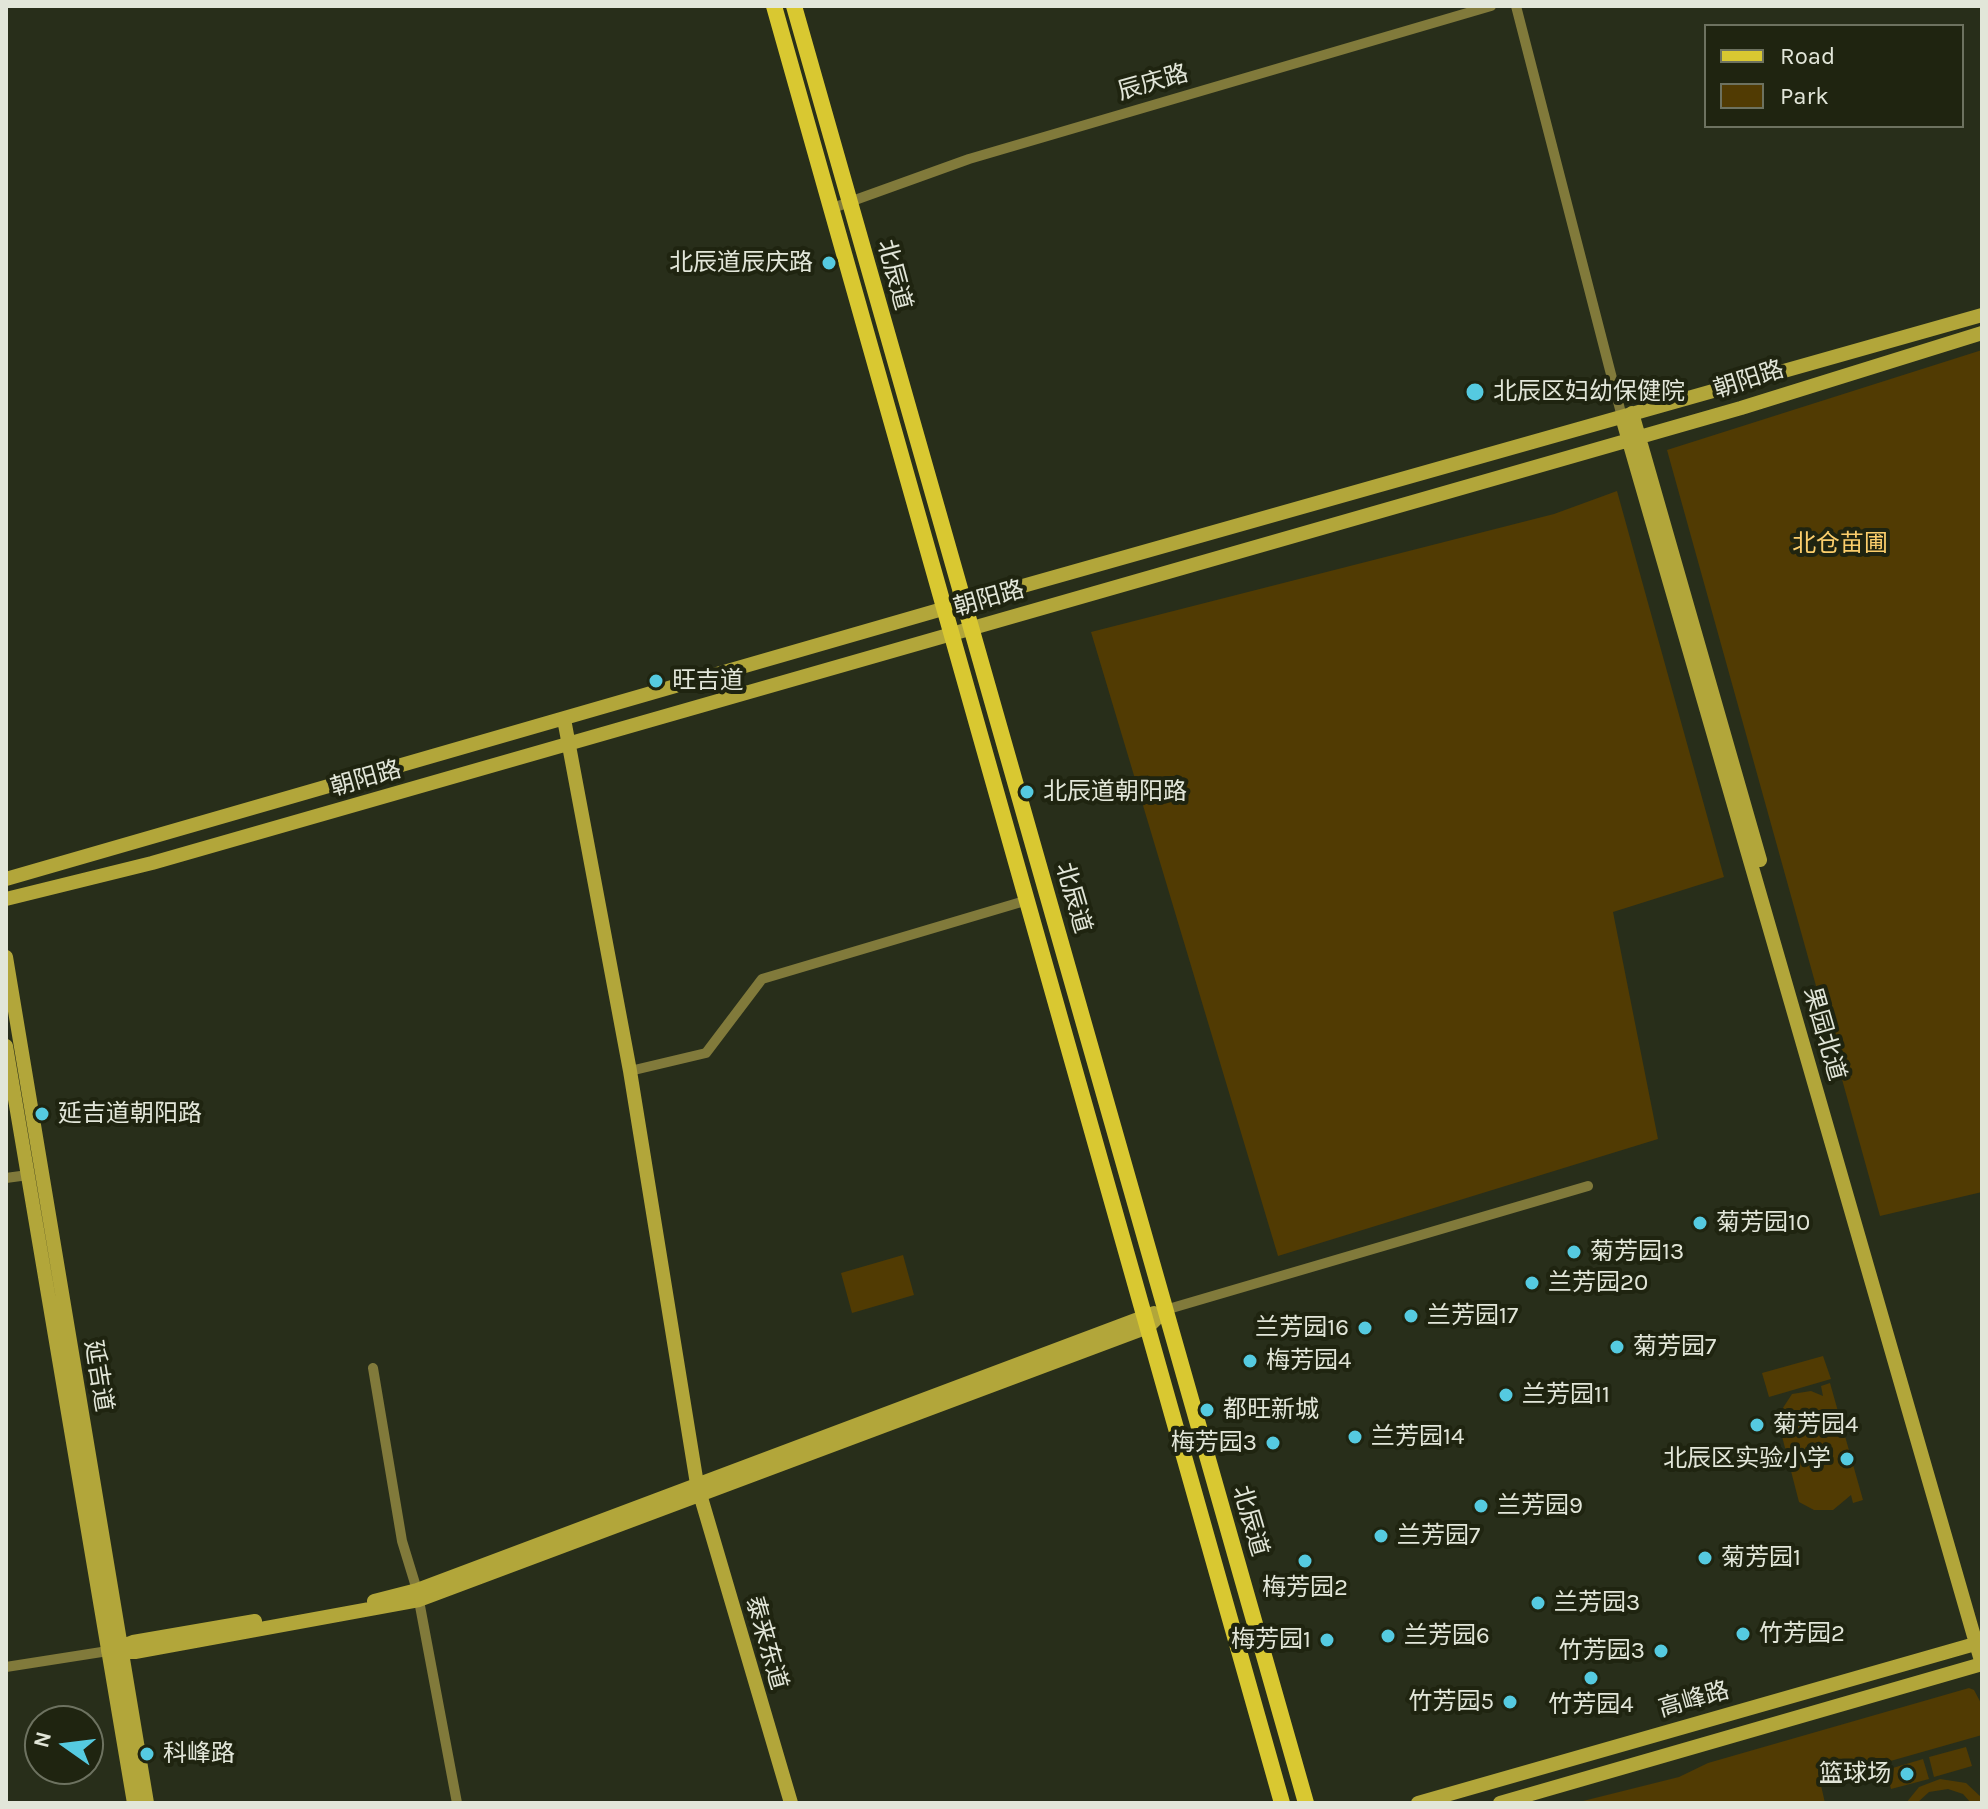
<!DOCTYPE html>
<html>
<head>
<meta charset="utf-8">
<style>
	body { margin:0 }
	#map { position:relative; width:1988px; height:1809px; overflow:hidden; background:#282e1a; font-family:Karla,sans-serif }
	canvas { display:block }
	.frame { position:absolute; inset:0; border:8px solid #e2e6d9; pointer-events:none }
	.legend { position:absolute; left:1704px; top:24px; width:260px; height:104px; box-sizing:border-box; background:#1f2410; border:2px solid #6d7260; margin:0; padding:10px 14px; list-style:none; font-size:24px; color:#e2e6d9 }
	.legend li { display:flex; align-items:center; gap:16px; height:40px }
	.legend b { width:40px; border:2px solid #6d7260 }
	.north { position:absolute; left:24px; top:1705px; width:80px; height:80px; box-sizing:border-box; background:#1f2410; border:2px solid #6d7260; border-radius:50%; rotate:284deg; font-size:22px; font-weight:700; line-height:32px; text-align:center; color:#e2e6d9 }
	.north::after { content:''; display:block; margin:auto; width:28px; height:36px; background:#55cae0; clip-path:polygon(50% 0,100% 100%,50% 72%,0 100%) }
</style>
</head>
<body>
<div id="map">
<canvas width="1988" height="1809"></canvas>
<div class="frame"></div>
<ul class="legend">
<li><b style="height:10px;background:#d9c831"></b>Road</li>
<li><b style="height:22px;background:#513b03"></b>Park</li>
</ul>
<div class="north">N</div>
</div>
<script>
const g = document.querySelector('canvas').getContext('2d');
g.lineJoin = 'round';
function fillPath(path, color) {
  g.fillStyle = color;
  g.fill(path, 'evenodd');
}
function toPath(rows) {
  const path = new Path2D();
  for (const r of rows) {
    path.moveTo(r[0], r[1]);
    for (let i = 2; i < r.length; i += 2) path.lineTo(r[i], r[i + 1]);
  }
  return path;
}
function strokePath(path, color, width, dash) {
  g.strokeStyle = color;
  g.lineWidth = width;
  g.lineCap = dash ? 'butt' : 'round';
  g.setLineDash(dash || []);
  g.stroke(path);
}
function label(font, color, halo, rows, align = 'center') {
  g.font = font + ' Karla,"Noto Sans SC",sans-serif';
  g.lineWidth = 8;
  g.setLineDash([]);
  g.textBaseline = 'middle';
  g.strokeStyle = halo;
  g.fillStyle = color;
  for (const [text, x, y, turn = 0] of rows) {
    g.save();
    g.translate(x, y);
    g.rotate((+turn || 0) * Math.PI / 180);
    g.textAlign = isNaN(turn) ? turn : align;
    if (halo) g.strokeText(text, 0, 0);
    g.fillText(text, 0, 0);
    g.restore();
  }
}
const green = toPath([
	[1982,350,1982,1192,1880,1216,1667,450],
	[1617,491,1724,877,1613,912,1658,1139,1278,1256,1091,632,1554,514],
	[903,1255,914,1295,852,1313,841,1273],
	[1823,1356,1831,1379,1769,1397,1762,1373],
	[1830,1383,1863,1500,1853,1503,1851,1495,1833,1510,1814,1510,1799,1502,1777,1417,1792,1394,1811,1391,1823,1396,1821,1386],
	[1969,1688,1974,1690,1982,1705,1982,1735,1820,1781,1825,1803,1575,1803,1679,1777,1708,1763],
	[1966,1747,1972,1766,1934,1777,1929,1757],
	[1923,1759,1929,1779,1891,1789,1886,1770],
	[1940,1779,1966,1783,1981,1797,1982,1803,1971,1803,1963,1794,1948,1789,1929,1792,1917,1803,1906,1803,1919,1787]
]);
const street = toPath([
	[1516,6,1622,417],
	[830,209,969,159,1491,6],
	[630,1071,706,1053,762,979,1028,900],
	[6,1178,28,1175],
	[1165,1310,1588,1186],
	[373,1368,402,1541,417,1590,457,1803],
	[6,1667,108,1651]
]);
const secondary = toPath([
	[1632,413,1760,860],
	[1622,417,1982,1664],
	[564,719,630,1071,697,1484,791,1803],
	[6,879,998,593,1982,315],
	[6,899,152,863,1741,408,1982,333],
	[6,957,147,1803],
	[6,1046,134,1803],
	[374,1601,417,1590,1154,1313],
	[115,1649,133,1642,255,1621],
	[108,1651,135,1652,419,1600,1148,1327,1165,1310],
	[1418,1803,1982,1642],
	[1500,1803,1982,1664]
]);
const primary = toPath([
	[774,6,1282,1803],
	[794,6,1306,1803]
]);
const markers = [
	[829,263,8,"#55cae0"],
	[1475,392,10,"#55cae0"],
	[656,681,8,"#55cae0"],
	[1027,792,8,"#55cae0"],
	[42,1114,8,"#55cae0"],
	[1700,1223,8,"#55cae0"],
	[1574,1252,8,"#55cae0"],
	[1532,1283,8,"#55cae0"],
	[1411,1316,8,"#55cae0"],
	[1365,1328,8,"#55cae0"],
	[1617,1347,8,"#55cae0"],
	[1250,1361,8,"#55cae0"],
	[1506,1395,8,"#55cae0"],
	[1207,1410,8,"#55cae0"],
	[1757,1425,8,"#55cae0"],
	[1355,1437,8,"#55cae0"],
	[1273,1443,8,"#55cae0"],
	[1847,1459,8,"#55cae0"],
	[1481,1506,8,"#55cae0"],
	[1381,1536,8,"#55cae0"],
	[1705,1558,8,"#55cae0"],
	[1305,1561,8,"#55cae0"],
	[1538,1603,8,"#55cae0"],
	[1743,1634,8,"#55cae0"],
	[1388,1636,8,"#55cae0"],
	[1327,1640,8,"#55cae0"],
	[1661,1651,8,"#55cae0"],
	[1591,1678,8,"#55cae0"],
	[1510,1702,8,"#55cae0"],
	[147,1754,8,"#55cae0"],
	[1907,1774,8,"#55cae0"]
];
const streetNames = [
	["辰庆路",1153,83,-16],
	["北辰道",894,275,75],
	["朝阳路",1749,380,-18],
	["朝阳路",989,599,-16],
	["朝阳路",366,779,-16],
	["北辰道",1073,898,74],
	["果园北道",1824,1034,74],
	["延吉道",98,1376,81],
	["北辰道",1250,1521,74],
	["泰来东道",766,1643,74],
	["高峰路",1694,1700,-16]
];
const poiNames = [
	["北辰道辰庆路",813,263,"right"],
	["北辰区妇幼保健院",1493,392],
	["旺吉道",672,681],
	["北辰道朝阳路",1043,792],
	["延吉道朝阳路",58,1114],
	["菊芳园10",1716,1223],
	["菊芳园13",1590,1252],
	["兰芳园20",1548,1283],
	["兰芳园17",1427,1316],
	["兰芳园16",1349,1328,"right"],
	["菊芳园7",1633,1347],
	["梅芳园4",1266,1361],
	["兰芳园11",1522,1395],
	["都旺新城",1223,1410],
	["菊芳园4",1773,1425],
	["兰芳园14",1371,1437],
	["梅芳园3",1257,1443,"right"],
	["北辰区实验小学",1831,1459,"right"],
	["兰芳园9",1497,1506],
	["兰芳园7",1397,1536],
	["菊芳园1",1721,1558],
	["梅芳园2",1305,1588,"center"],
	["兰芳园3",1554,1603],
	["竹芳园2",1759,1634],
	["兰芳园6",1404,1636],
	["梅芳园1",1311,1640,"right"],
	["竹芳园3",1645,1651,"right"],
	["竹芳园5",1494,1702,"right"],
	["竹芳园4",1591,1705,"center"],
	["科峰路",163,1754],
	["篮球场",1891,1774,"right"]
];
const parkNames = [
	["北仓苗圃",1840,544]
];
fillPath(green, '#513b03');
strokePath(street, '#817a3b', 10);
strokePath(secondary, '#b2a63a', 14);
strokePath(primary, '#d9c831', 16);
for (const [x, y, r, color] of markers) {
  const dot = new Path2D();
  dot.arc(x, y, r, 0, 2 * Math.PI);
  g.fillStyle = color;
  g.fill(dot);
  strokePath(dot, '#1f2410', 3);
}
label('24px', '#e2e6d9', '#1f2410', streetNames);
label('24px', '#e2e6d9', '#1f2410', poiNames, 'left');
label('24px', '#fbce6c', '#1f2410', parkNames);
</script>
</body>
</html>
